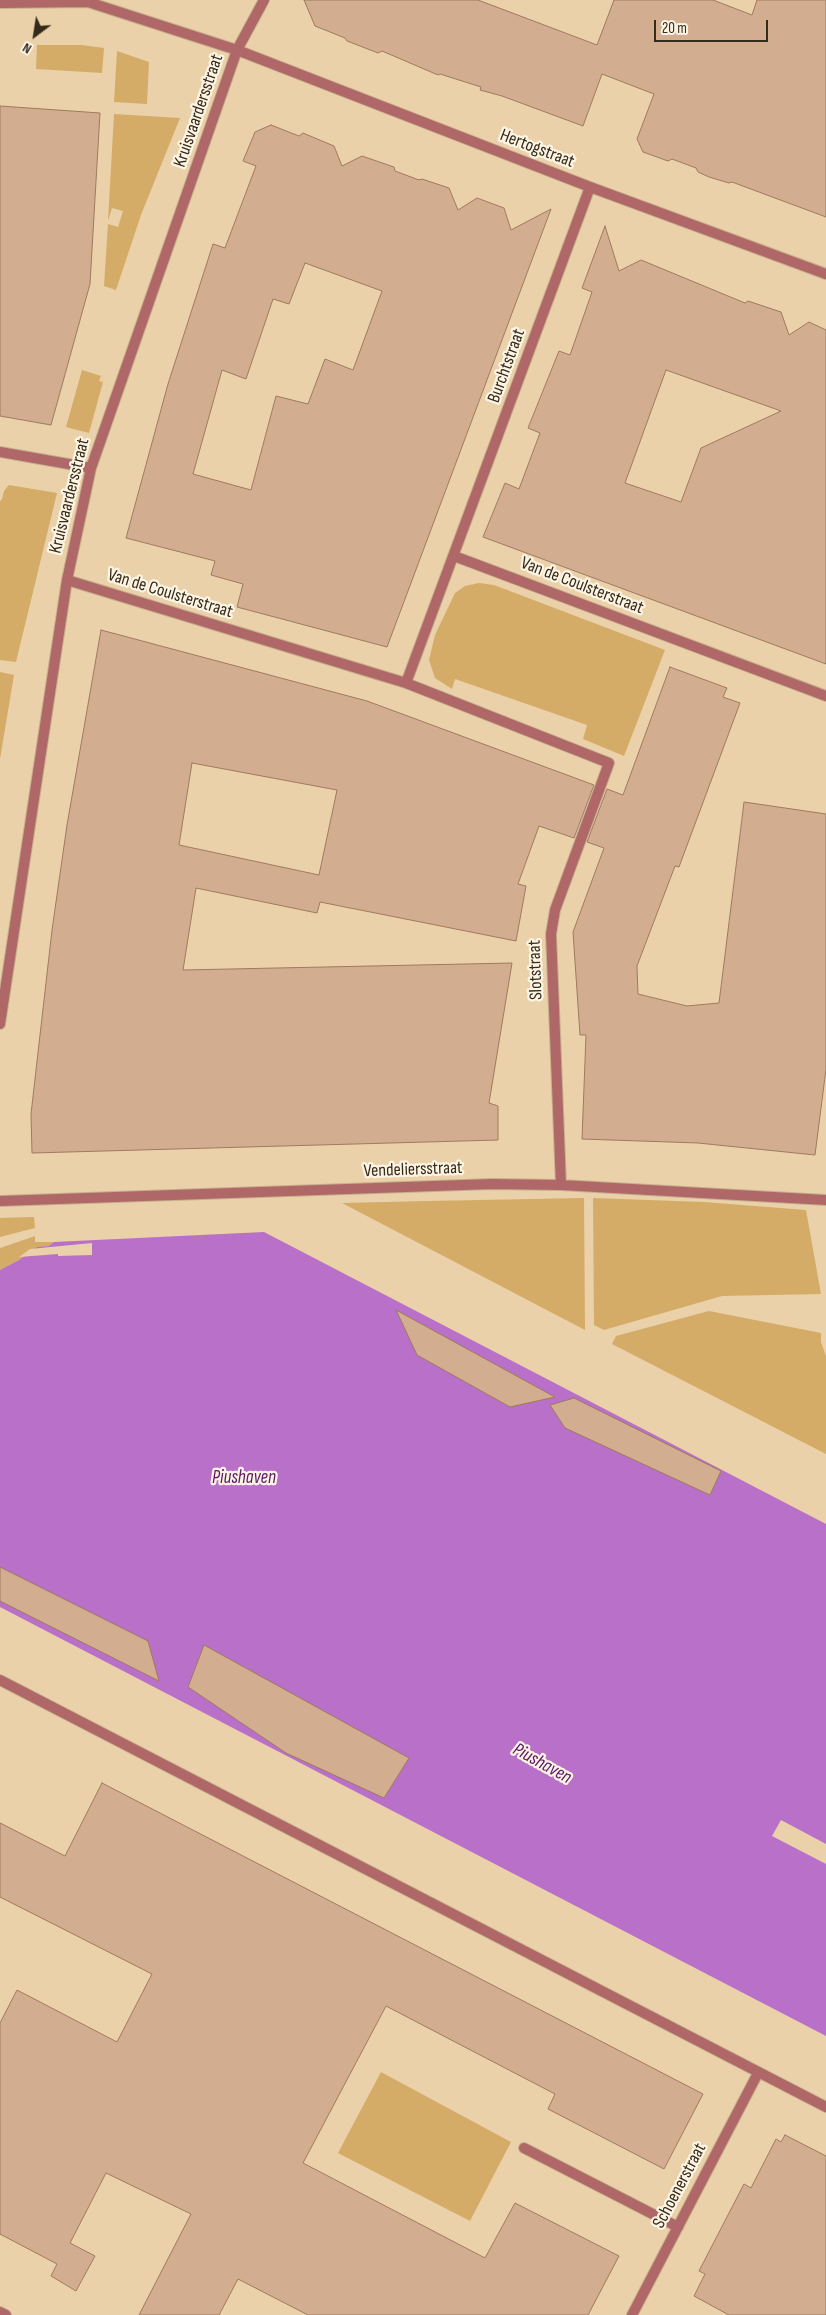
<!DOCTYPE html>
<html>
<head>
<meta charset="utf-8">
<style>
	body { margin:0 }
	#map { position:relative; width:826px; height:2315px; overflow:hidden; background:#ead1a9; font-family:"Sofia Sans Condensed",sans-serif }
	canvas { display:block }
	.north { position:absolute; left:10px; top:10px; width:50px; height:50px; -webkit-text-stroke:4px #fef4e4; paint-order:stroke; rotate:211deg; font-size:14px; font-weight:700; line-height:20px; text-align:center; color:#342b1b }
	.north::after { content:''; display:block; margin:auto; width:18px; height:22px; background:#342b1b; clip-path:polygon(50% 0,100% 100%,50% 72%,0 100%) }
	.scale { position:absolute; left:654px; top:20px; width:114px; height:22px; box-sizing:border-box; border:2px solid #342b1b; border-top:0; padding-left:6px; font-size:15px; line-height:18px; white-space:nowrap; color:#342b1b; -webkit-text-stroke:4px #fef4e4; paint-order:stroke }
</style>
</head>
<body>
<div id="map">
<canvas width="826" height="2315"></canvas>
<div class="north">N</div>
<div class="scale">20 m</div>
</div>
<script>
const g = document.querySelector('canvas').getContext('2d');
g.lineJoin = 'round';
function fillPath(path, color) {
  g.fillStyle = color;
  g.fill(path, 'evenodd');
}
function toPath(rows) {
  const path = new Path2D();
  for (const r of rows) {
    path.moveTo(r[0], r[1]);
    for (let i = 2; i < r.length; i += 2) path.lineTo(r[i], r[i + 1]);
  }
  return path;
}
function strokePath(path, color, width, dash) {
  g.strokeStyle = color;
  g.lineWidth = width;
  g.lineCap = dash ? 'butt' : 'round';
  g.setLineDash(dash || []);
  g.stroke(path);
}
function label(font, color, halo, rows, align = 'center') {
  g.font = font + ' "Sofia Sans Condensed",sans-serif';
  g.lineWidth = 4.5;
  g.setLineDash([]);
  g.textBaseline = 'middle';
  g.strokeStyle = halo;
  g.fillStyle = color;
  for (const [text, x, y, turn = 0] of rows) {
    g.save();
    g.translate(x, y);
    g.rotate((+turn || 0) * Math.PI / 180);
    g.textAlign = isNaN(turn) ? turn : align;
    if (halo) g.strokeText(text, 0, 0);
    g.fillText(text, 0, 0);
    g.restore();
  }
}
const green = toPath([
	[37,45,82,45,104,48,102,73,36,69],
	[117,51,149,62,147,104,114,102],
	[114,114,180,118,141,215,116,290,104,286,108,224,118,227,123,211,112,208,108,221],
	[82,370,101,376,99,381,103,382,89,433,66,427],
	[9,485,57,493,16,662,0,660,0,501,2,499,4,491],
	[479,583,494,585,665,650,624,756,583,739,587,725,455,679,452,689,435,678,429,660,435,635,455,593,465,586],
	[0,672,14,675,0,759],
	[584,1198,585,1330,342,1203,427,1201],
	[593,1198,704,1202,806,1210,821,1294,722,1296,604,1330,594,1325],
	[34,1217,35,1228,0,1237,0,1218],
	[35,1236,35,1242,54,1242,50,1246,37,1247,19,1260,0,1270,0,1248],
	[709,1311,821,1333,821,1342,826,1356,826,1454,612,1344,616,1336],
	[381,2072,511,2142,470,2221,338,2153]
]);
const water = toPath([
	[264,1232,826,1524,826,2036,0,1607,0,1270,19,1260,37,1247,49,1246,54,1242]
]);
const pier = toPath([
	[92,1243,92,1255,58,1256,58,1254,19,1257,30,1249],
	[781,1820,826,1844,826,1864,772,1836]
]);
const building = toPath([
	[304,0,478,0,597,45,614,0,713,0,752,15,757,0,826,0,826,217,732,182,729,183,709,177,698,172,696,168,672,159,668,161,643,152,637,139,654,94,602,74,583,126,502,96,480,90,481,87,440,74,438,75,382,51,378,53,347,41,345,38,315,26,304,0],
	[0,106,100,113,90,284,51,425,0,416,0,106],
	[271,125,299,136,303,133,334,146,342,166,362,156,394,167,395,171,419,180,422,179,449,188,458,210,477,198,504,208,511,230,551,209,387,647,237,607,243,584,211,575,215,561,126,538,168,384,213,244,225,248,256,166,243,161,255,132,271,125],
	[305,263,382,291,353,370,325,359,308,404,276,396,251,490,193,474,222,370,246,379,273,299,289,304,305,263],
	[605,226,619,271,641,260,745,303,748,301,781,312,789,335,809,322,826,330,826,664,483,537,505,483,519,489,540,433,528,428,559,351,570,355,592,292,582,288,605,226],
	[666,370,781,411,701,448,681,502,625,483,666,370],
	[101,630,367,701,594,785,574,838,539,826,518,884,526,886,516,941,320,902,317,913,196,888,183,970,512,963,489,1103,498,1106,498,1140,32,1153,31,1114,52,930,67,825,101,630],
	[192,763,337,790,319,875,179,845,192,763],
	[670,667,727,688,723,697,740,703,679,867,675,866,637,966,638,994,687,1006,719,1003,744,802,826,814,826,1069,815,1155,698,1143,582,1139,586,1035,580,1035,573,932,604,848,587,842,607,789,623,795,670,667],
	[396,1310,555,1397,510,1407,417,1355,396,1310],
	[574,1398,721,1471,710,1495,565,1428,550,1405,574,1398],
	[0,1567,148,1641,159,1681,0,1601,0,1567],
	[204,1645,409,1758,384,1798,286,1753,188,1687,204,1645],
	[102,1783,703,2094,664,2169,548,2109,555,2094,386,2006,303,2163,485,2258,515,2203,619,2256,588,2315,308,2315,238,2279,219,2315,139,2315,191,2214,106,2173,70,2243,95,2256,76,2291,51,2276,57,2264,0,2234,0,2023,17,1990,117,2042,152,1974,0,1897,0,1823,65,1856,102,1783],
	[785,2135,826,2156,826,2315,729,2315,694,2296,705,2274,699,2271,744,2184,751,2188,776,2139,781,2142,785,2135]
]);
const service = toPath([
	[524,2148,678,2227]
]);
const minor = toPath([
	[0,3,88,2,237,50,590,187,826,274],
	[0,452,91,468],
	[454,556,826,696],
	[67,580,406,683,609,763,555,910,551,934,561,1185],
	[406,683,590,187],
	[0,1024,67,580,91,468,237,50,264,0],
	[0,1201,492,1184,561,1185,826,1200],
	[0,1680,826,2107],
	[0,2312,6,2315],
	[632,2315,758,2073]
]);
const streetNames = [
	["Kruisvaardersstraat",199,111,-71],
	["Hertogstraat",537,149,21],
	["Burchtstraat",507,366,-70],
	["Kruisvaardersstraat",70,496,-76],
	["Van de Coulsterstraat",582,586,21],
	["Van de Coulsterstraat",170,594,17],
	["Slotstraat",536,970,-92],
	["Vendeliersstraat",413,1170,-2],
	["Schoenerstraat",680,2186,-62]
];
const waterNames = [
	["Piushaven",244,1478],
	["Piushaven",542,1764,29]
];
fillPath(green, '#d4ac68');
fillPath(water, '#b870c9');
fillPath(pier, '#ead1a9');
fillPath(building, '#d3ad90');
strokePath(building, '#9e7a5f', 1);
strokePath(service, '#c6b08d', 12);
strokePath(minor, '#c6b08d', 12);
strokePath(service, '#b06767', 10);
strokePath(minor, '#b06767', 10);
label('18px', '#342b1b', '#fef4e4', streetNames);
label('italic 19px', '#5b176a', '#fef4e4', waterNames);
</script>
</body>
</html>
